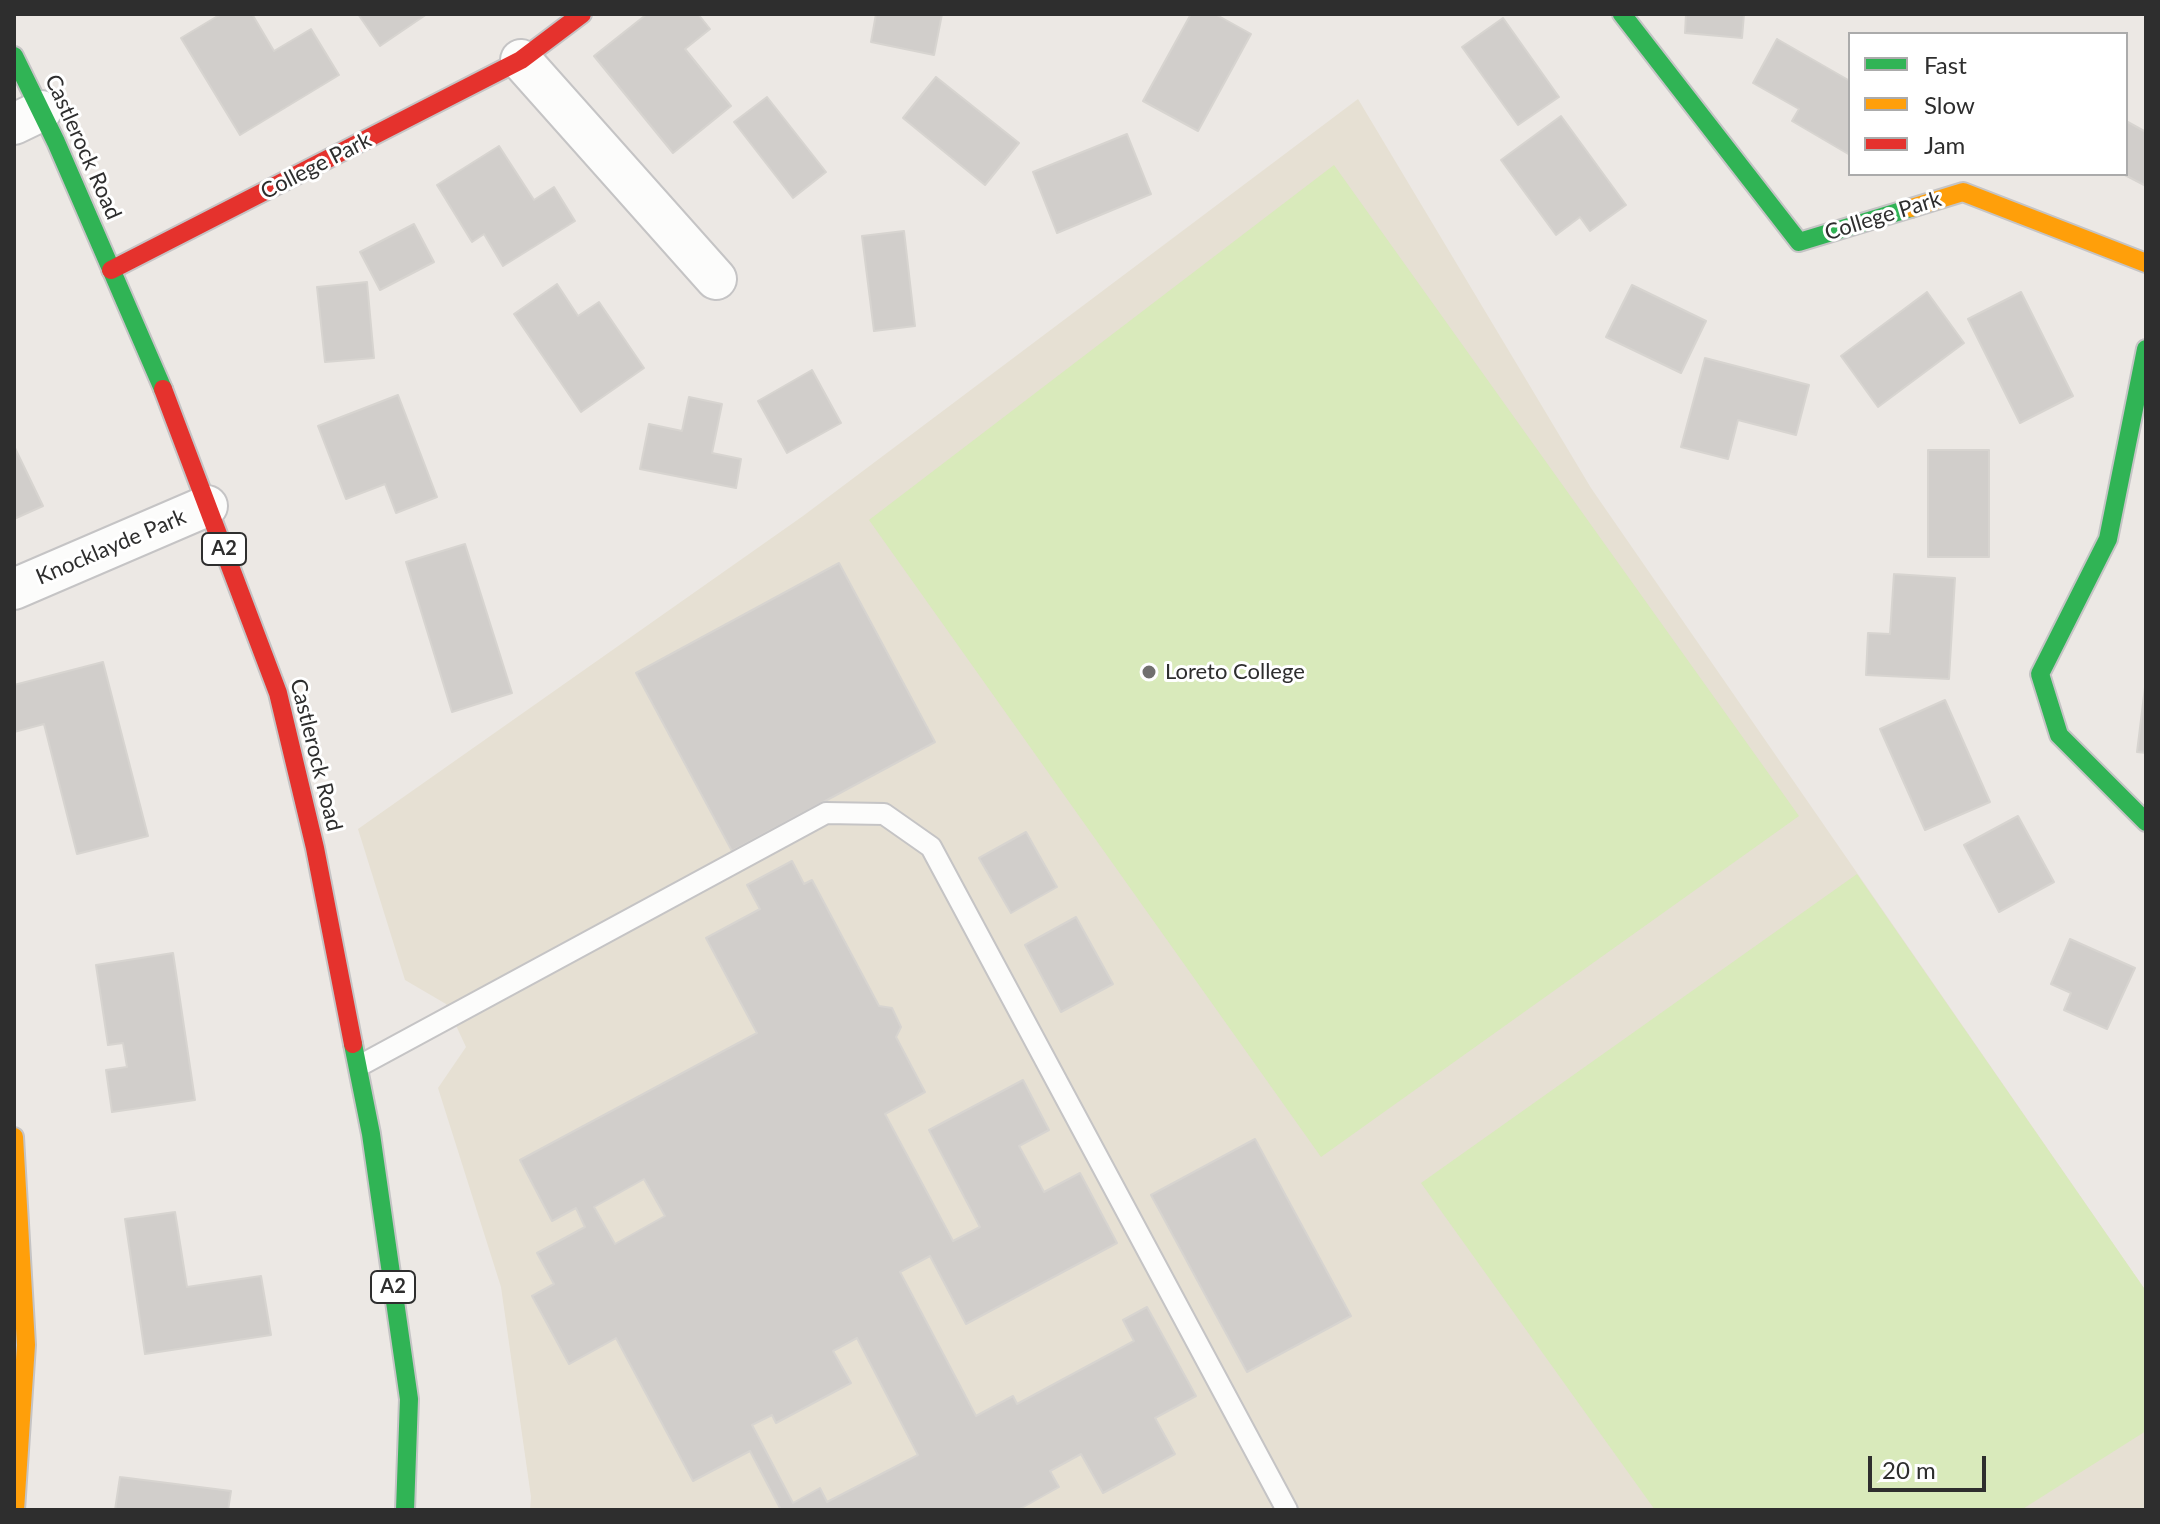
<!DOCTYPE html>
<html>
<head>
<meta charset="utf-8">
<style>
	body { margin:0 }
	#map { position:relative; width:2160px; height:1524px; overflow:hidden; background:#ece8e4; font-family:Lato,sans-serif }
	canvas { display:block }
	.frame { position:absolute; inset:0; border:16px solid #2e2e2e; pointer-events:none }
	.legend { position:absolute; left:1848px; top:32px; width:280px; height:144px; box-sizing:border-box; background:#fff; border:2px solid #ababab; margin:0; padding:10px 14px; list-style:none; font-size:24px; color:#2e2e2e }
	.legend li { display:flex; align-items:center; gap:16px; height:40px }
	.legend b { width:40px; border:2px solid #ababab }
	.scale { position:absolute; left:1868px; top:1456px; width:118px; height:36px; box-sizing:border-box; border:4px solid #2e2e2e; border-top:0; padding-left:10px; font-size:24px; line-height:28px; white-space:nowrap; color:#2e2e2e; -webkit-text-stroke:6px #fff; paint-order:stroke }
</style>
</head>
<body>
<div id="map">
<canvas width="2160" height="1524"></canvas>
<div class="frame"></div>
<ul class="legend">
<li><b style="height:10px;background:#30b455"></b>Fast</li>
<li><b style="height:10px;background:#ff9f0a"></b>Slow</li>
<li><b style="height:10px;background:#e5322d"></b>Jam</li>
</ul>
<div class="scale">20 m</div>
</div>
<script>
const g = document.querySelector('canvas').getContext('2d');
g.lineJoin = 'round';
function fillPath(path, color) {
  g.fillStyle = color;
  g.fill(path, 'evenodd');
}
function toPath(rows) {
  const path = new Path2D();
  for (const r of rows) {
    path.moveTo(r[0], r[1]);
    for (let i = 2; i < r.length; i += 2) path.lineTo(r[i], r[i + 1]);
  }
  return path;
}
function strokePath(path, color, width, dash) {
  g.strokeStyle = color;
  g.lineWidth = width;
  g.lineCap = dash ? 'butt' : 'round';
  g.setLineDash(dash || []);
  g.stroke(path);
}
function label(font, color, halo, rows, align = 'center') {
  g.font = font + ' Lato,sans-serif';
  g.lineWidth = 6;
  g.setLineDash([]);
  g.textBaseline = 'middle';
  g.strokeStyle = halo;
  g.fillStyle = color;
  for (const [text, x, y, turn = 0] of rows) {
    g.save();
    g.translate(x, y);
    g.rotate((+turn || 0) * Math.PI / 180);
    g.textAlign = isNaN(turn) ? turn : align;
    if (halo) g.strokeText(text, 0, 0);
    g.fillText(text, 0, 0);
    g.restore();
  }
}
const education = toPath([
	[1358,99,1591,488,2146,1291,2146,1510,530,1510,531,1497,501,1287,438,1088,466,1047,446,1004,405,980,358,829,803,516]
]);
const pitch = toPath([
	[1334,165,1799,816,1321,1157,869,520],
	[1857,874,2146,1291,2146,1431,2021,1510,1655,1510,1421,1183]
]);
const building = toPath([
	[221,14,252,14,274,51,311,29,339,75,240,135,181,38,221,14],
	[358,14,427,14,380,46,358,14],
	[647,14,698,14,710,29,685,49,731,106,673,153,594,56,647,14],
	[876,14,942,14,934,55,871,42,876,14],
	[1191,14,1215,14,1251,34,1198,131,1143,101,1191,14],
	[1686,14,1744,14,1742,38,1685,33,1686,14],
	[1503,18,1559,97,1518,125,1462,47,1503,18],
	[1777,39,1850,81,1850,155,1792,121,1799,109,1753,83,1777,39],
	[936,77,1019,143,985,185,903,118,936,77],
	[767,97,826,172,793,198,734,122,767,97],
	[1561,116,1626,205,1590,231,1580,217,1556,235,1501,160,1561,116],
	[2126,121,2146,132,2146,186,2123,174,2126,174,2126,121],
	[1127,134,1151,194,1057,233,1033,172,1127,134],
	[499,146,534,200,554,187,575,221,503,266,484,234,472,242,437,185,499,146],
	[414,224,434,262,380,290,360,252,414,224],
	[904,231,915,326,874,331,862,236,904,231],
	[367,282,374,358,325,362,317,287,367,282],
	[557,284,578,316,599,302,644,368,581,412,514,314,557,284],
	[1632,285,1706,321,1681,373,1606,337,1632,285],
	[1927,292,1964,343,1878,407,1841,356,1927,292],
	[2021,292,2073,396,2020,423,1968,319,2021,292],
	[1705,358,1809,385,1796,435,1738,420,1728,459,1681,447,1705,358],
	[812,370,841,423,787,453,758,401,812,370],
	[398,395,437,497,396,513,385,484,346,499,318,426,398,395],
	[689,397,722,404,712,453,741,459,736,488,640,469,649,424,682,431,689,397],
	[14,446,43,506,14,519,14,446],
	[1928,450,1989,450,1989,557,1928,557,1928,450],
	[465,544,512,693,452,712,406,562,465,544],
	[839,563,935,742,732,851,636,673,839,563],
	[1894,574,1955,578,1949,679,1866,675,1868,633,1890,634,1894,574],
	[103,662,148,836,77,854,44,724,14,732,14,685,103,662],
	[2145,687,2146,688,2146,753,2137,752,2145,687],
	[1945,700,1990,802,1925,830,1880,729,1945,700],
	[2018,816,2054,882,1999,912,1964,845,2018,816],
	[1026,832,1057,887,1011,913,979,858,1026,832],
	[792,861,804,884,812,880,879,1006,892,1008,901,1027,896,1037,925,1092,885,1114,953,1241,980,1227,929,1130,1023,1080,1049,1130,1019,1146,1044,1192,1080,1173,1117,1243,966,1324,930,1256,900,1272,976,1416,1013,1396,1017,1404,1134,1341,1123,1320,1147,1307,1196,1396,1155,1418,1175,1454,1103,1493,1081,1454,1050,1471,1059,1487,1018,1510,781,1510,750,1451,693,1481,616,1338,569,1364,532,1296,554,1284,537,1253,585,1227,576,1208,552,1221,520,1160,757,1033,706,938,760,909,747,885,792,861],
	[644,1179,665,1216,615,1244,594,1207,644,1179],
	[857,1338,918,1455,827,1502,820,1488,793,1503,752,1425,772,1415,776,1423,851,1383,833,1351,857,1338],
	[1076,917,1113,984,1061,1012,1025,945,1076,917],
	[2070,939,2135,968,2107,1029,2064,1010,2071,993,2051,984,2070,939],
	[173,953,195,1100,112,1112,106,1070,127,1067,123,1043,108,1045,96,965,173,953],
	[1255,1139,1351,1316,1247,1372,1151,1195,1255,1139],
	[175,1212,187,1287,261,1276,271,1335,145,1354,125,1219,175,1212],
	[120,1477,231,1491,228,1510,115,1510,120,1477]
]);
const lane = toPath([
	[359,1066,826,813,884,814,931,847,1287,1510]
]);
const street = toPath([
	[521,60,716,279],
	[14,124,41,111],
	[14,589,207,506]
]);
const fast = toPath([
	[1622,14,1799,242,1911,208],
	[14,56,56,142,163,389],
	[2146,349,2108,539,2040,674,2059,735,2146,822],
	[353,1044,371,1134,409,1399,405,1510]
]);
const slow = toPath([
	[1911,208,1963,192,2146,263],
	[14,1137,26,1345,15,1510]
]);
const jam = toPath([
	[111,270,521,60,582,14],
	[163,389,278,693,315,848,353,1044]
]);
const markers = [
	[1149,672,8,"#706f6e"]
];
const shields = [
	[224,549,44],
	[393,1287,44]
];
const shieldNames = [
	["A2",224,549],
	["A2",393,1287]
];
const streetNames = [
	["Castlerock Road",83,147,66],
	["College Park",316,166,-27],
	["College Park",1883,216,-17],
	["Knocklayde Park",111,547,-23],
	["Castlerock Road",316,755,76]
];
const poiNames = [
	["Loreto College",1165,672]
];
fillPath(education, '#e6e0d3');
fillPath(pitch, '#d9eabb');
fillPath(building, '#d1cecb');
strokePath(building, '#d7d4d0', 2);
strokePath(lane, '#c5c4c5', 24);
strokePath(street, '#c5c4c5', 44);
strokePath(fast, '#c5c4c5', 22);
strokePath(slow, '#c5c4c5', 22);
strokePath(jam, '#c5c4c5', 22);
strokePath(lane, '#fcfcfb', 20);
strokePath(street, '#fcfcfb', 40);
strokePath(fast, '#30b455', 18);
strokePath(slow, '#ff9f0a', 18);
strokePath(jam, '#e5322d', 18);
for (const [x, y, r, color] of markers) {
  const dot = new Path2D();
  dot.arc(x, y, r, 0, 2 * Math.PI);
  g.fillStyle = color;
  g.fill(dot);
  strokePath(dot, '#fff', 3);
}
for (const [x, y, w] of shields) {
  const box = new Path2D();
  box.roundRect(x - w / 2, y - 16, w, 32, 6);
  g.fillStyle = '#fff';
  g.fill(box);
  strokePath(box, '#2e2e2e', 2);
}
label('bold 20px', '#2e2e2e', null, shieldNames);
label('22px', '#2e2e2e', '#fff', streetNames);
label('22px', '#2e2e2e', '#fff', poiNames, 'left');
</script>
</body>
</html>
